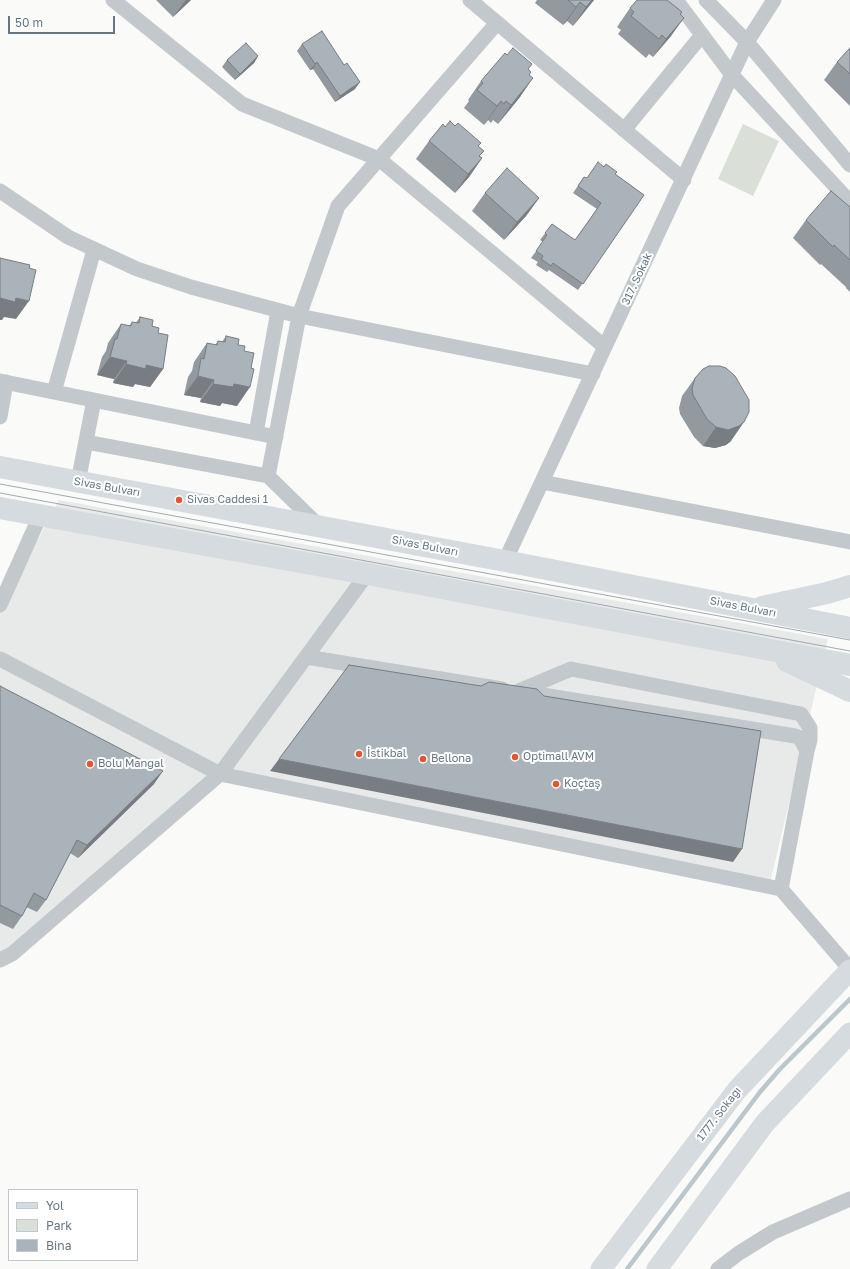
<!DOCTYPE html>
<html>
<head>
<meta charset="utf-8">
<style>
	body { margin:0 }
	#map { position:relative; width:850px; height:1269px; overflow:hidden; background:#fafaf8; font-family:"Golos Text",sans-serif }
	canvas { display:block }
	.legend { position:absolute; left:8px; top:1189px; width:130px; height:72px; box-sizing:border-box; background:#fff; border:1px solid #c1c8cd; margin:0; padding:5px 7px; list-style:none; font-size:12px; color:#657683 }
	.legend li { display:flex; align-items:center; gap:8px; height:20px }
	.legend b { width:20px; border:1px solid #c1c8cd }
	.scale { position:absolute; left:8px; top:16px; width:107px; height:18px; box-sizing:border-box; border:2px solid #657683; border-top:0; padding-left:5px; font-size:12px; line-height:14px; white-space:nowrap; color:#657683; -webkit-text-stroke:3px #fff; paint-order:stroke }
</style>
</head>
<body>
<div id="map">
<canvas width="850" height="1269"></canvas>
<ul class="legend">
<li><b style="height:5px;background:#d6dbdf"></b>Yol</li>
<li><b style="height:11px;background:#dadfd7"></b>Park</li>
<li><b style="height:11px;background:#aab3b9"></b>Bina</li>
</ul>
<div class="scale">50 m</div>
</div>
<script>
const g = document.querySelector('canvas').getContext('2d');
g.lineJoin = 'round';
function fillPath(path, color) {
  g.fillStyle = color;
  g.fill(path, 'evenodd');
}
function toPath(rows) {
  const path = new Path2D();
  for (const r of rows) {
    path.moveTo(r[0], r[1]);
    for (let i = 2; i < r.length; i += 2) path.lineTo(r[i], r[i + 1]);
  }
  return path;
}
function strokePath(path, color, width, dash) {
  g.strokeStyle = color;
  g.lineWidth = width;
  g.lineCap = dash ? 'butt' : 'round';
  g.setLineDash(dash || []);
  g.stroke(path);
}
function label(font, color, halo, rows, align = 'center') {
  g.font = font + ' "Golos Text",sans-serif';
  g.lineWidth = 4;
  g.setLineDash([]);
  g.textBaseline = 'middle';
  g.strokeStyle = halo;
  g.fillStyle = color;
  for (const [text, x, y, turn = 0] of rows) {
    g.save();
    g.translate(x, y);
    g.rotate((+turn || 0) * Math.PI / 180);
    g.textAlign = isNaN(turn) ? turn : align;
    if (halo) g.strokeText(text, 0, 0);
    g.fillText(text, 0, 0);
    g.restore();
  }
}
const built = toPath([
	[59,500,828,639,769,887,223,776,0,962,0,612]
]);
const green = toPath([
	[743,124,779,141,753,196,718,179]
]);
const stream = toPath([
	[627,1269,760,1092,780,1069,850,999]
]);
const street = toPath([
	[113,0,242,104,379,159,605,347],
	[470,0,684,180],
	[676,0,732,75,850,202],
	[706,0,747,42,850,165],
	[624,130,702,35],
	[0,191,68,237,137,269,191,287,299,316,593,374],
	[0,381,276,437],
	[54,392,94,250],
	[0,417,6,382],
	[256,433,278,311],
	[86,442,268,476,318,525],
	[268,476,299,316,338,206,497,23],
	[78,482,94,400],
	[542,482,850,542],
	[505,561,747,42,774,0],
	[0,605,40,516],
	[306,657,502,689],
	[0,659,220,774,781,889,850,969],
	[519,691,571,669,801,714,810,728,810,740,807,751],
	[524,692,795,736,800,738,807,751,781,889],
	[0,960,12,954,220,774,367,574],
	[718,1269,739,1253,773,1232,850,1199]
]);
const secondary = toPath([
	[601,1269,737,1090,850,970],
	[657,1269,765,1123,850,1033]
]);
const highway = toPath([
	[0,467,505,561,850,628],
	[0,508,367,574,850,665],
	[762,607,827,593,850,586],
	[787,661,850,691]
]);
const tram = toPath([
	[0,484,850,640],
	[0,493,850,651]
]);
const wall = toPath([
	[156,0,191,0,173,17],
	[537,0,594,0,573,26,567,21,563,25,535,3],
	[630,8,682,12,671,36,653,57,649,54,646,58,618,34,621,30,617,27],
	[302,44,355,89,335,102,313,69,310,70,297,51],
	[850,48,850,106,824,80,837,62],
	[507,55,532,64,528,69,529,75,520,97,498,124,493,120,491,123,488,120,484,125,464,108,469,101,468,100,481,81],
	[258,56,254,63,235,80,222,67,227,60],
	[455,126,481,143,478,146,480,156,482,158,469,177,455,193,416,159,429,141,445,127],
	[615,174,644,195,578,290,549,270,547,272,536,265,538,262,531,258,543,242,540,240,552,224,575,240,597,209,573,193,584,177,587,178],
	[485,193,539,198,526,216,504,240,472,211],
	[850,207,850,292,846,288,846,287,821,264,820,265,793,238,806,220],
	[140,317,152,326,158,333,163,369,150,387,135,384,133,387,113,383,114,379,97,375,102,357,106,351,108,343,121,324,129,326,132,322,136,323],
	[226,336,238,345,244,351,237,406,222,403,220,406,200,402,201,398,184,395,188,377,192,371,194,362,207,343,215,345,218,341,222,342],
	[695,378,731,441,726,445,715,448,703,446,694,437,680,414,679,408,682,396],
	[0,686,154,784,78,858,70,853,46,900,37,912,26,907,22,916,13,929,0,923]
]);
const shadedWall = toPath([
	[186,0,191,0,173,17,185,1],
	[592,0,594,0,573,26,586,7],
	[580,2,567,21,563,25,576,7],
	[684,18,671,36,653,57,666,39],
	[258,56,254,63,235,80,240,74],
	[317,62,313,69,310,70,315,64],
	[533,78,520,97,498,124,511,105],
	[360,82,355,89,335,102,340,96],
	[501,101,488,120,484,125,497,106],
	[482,158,469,177,455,193,468,174],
	[539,198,526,216,504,240,517,222],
	[0,298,16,298,29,301,16,319,4,317,2,320,0,320],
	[110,357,127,361,114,379,97,375],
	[126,364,146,365,163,369,150,387,135,384,133,387,113,383],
	[198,376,214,380,201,398,184,395],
	[213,384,234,384,250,387,237,406,222,403,220,406,200,402],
	[744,422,731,441,726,445,715,448,703,446,716,427],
	[279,759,742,849,733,862,270,771],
	[163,771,154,784,78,858,87,845]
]);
const building = toPath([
	[568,0,592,0,586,7,580,2,576,7,568,0],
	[637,0,667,0,682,12,680,14,684,18,666,39,662,35,659,39,631,16,634,12,630,8,637,0],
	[322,31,344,65,347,63,360,82,340,96,317,62,315,64,302,44,322,31],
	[246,43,258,56,240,74,227,60,246,43],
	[513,48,532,64,528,69,531,72,529,75,533,78,511,105,506,101,504,104,501,101,497,106,477,90,483,83,481,81,505,53,507,55,513,48],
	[850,48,850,74,837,62,850,48],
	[450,121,455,126,458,123,481,143,478,146,484,151,479,156,482,158,468,174,429,141,443,124,445,127,450,121],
	[598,162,604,167,606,164,617,172,615,174,644,195,583,284,553,263,551,266,541,259,543,256,536,251,547,235,545,233,552,224,575,240,588,222,601,203,578,186,584,177,587,178,598,162],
	[507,168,539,198,517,222,485,193,507,168],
	[831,191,850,207,850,260,834,245,833,247,806,220,831,191],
	[0,258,30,265,29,268,36,270,29,301,16,298,15,302,0,298,0,258],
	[140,317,153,320,152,326,159,328,158,333,168,335,163,369,146,365,146,369,126,364,127,361,110,357,115,339,117,339,121,324,131,326,132,322,139,323,140,317],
	[226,336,239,339,238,345,245,346,244,351,254,353,251,368,254,369,250,387,234,384,233,387,213,384,214,380,198,376,201,358,204,359,207,343,217,345,218,341,225,342,226,336],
	[709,366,720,366,726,368,735,376,749,400,749,412,744,422,739,426,728,430,716,427,707,419,693,395,692,389,695,378,703,369,709,366],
	[349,665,481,686,489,682,537,689,544,696,761,731,742,849,279,759,349,665],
	[0,686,163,771,87,845,77,840,46,900,34,893,22,916,0,905,0,686]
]);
const markers = [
	[179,500,4,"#e4572e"],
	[359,754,4,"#e4572e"],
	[515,757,4,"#e4572e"],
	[423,759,4,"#e4572e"],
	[90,764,4,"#e4572e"],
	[556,784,4,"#e4572e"]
];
const streetNames = [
	["317. Sokak",637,279,-65],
	["Sivas Bulvarı",107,487,10],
	["Sivas Bulvarı",425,546,11],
	["Sivas Bulvarı",743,607,11],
	["1777. Sokağı",719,1114,-52]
];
const poiNames = [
	["Sivas Caddesi 1",187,500],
	["İstikbal",367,754],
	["Optimall AVM",523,757],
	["Bellona",431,759],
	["Bolu Mangal",98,764],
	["Koçtaş",564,784]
];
fillPath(built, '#e8e9e9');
fillPath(green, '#dadfd7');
strokePath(stream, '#bbc7cb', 4.5);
strokePath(street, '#c3c8cc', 15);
strokePath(secondary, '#d6dbdf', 21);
strokePath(highway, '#d6dbdf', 22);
strokePath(tram, '#a2aab0', 1);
fillPath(wall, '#929a9f');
fillPath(shadedWall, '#777d82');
fillPath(building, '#aab3b9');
strokePath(building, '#777d82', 1);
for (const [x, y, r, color] of markers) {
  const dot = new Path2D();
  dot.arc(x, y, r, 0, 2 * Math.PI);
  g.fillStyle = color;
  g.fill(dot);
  strokePath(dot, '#fff', 1.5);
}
label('11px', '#657683', '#fff', streetNames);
label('11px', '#657683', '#fff', poiNames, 'left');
</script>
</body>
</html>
